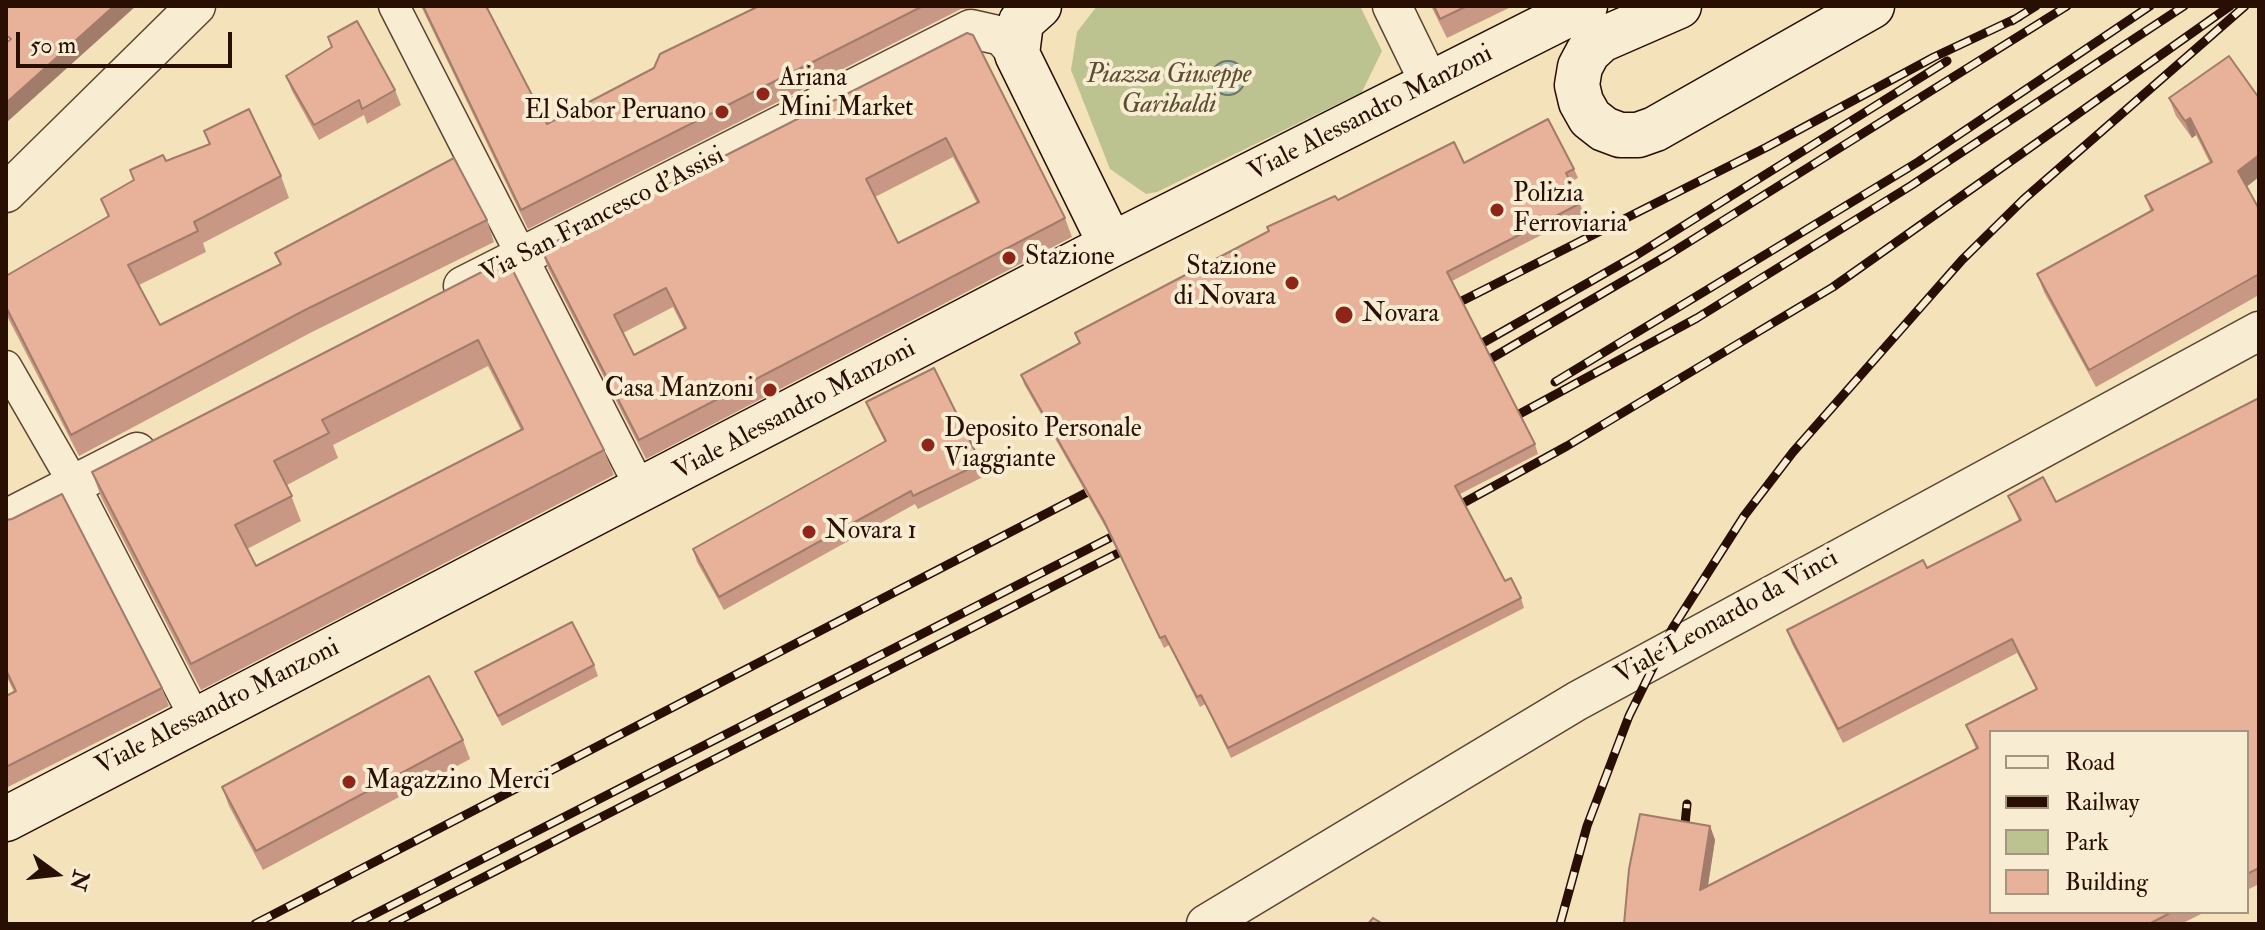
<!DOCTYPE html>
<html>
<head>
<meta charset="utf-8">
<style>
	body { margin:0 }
	#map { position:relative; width:2265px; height:930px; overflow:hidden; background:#f4e2bb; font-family:"IM FELL Double Pica",serif }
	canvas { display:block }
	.frame { position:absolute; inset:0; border:8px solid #290f01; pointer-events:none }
	.legend { position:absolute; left:1989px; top:730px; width:260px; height:184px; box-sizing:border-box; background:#f8ecd3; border:2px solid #a5947f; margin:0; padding:10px 14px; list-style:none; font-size:24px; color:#290f01 }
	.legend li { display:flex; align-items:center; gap:16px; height:40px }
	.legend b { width:40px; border:2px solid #a5947f }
	.north { position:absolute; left:16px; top:834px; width:80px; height:80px; -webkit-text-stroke:6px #f8ecd3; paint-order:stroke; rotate:105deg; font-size:22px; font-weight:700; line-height:32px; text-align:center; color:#290f01 }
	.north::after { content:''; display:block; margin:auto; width:28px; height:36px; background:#290f01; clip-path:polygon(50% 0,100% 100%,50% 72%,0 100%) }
	.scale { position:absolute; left:16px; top:32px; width:216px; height:36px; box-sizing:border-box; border:4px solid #290f01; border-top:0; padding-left:10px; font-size:24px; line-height:28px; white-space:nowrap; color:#290f01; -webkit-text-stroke:6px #f8ecd3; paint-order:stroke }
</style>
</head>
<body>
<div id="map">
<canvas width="2265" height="930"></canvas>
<div class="frame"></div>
<ul class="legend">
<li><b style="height:10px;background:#f8ecd3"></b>Road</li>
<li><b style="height:10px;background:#290f01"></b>Railway</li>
<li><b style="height:22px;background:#bcc390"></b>Park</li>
<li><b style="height:22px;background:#e8b199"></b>Building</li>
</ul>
<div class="north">N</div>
<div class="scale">50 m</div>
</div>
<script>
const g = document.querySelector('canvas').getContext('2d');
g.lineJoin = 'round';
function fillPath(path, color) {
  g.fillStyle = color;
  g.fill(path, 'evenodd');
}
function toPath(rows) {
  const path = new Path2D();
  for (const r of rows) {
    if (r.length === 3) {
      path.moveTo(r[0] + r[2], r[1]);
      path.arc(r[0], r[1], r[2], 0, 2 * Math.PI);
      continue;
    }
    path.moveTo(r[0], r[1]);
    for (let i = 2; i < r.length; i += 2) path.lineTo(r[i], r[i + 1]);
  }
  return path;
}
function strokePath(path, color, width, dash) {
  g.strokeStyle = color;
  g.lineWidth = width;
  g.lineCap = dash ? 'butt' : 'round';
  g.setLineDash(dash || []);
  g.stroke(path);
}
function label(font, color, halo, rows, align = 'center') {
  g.font = font + ' "IM FELL Double Pica",serif';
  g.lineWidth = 8;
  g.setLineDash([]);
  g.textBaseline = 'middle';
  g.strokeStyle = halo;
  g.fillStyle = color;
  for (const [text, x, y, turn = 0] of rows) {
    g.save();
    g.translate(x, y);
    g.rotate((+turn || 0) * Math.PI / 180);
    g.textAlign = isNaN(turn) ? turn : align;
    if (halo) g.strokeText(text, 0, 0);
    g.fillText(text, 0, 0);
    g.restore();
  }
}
const green = toPath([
	[1097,6,1360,6,1382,51,1362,92,1157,192,1146,194,1110,169,1071,70,1077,32]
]);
const water = toPath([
	[1228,78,17]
]);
const minor = toPath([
	[394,6,642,491],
	[6,366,74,484,195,718]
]);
const tertiary = toPath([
	[1392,6,1430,84],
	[6,193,196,6],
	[463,286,971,29,1002,36,1017,54],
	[6,519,137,452],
	[1206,924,1577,701,2259,331]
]);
const secondary = toPath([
	[1039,6,1021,22,1017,54,1111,245],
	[1679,6,1601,40,1588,52,1580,67,1577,85,1581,102,1590,118,1604,129,1620,135,1638,135,1655,129,1872,6],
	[6,819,1111,245,1585,6]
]);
const rail = toPath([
	[2012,21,2036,6],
	[1442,311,1767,147,1934,57,2019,17],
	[1465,353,1635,256,1947,61],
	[1473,369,1668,255,2067,6],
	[1555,382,1918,162,2150,6],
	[1499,425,1697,318,1912,185,2184,6],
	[1445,513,1567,446,1833,287,2230,6],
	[1683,844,1687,804],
	[255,924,1107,482],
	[355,924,1131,527],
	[392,924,1136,544],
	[1560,924,1587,826,1629,716,1672,629,1744,516,1793,452,1962,260,2024,199,2245,6]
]);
const wall = toPath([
	[421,6,486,6,547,124,654,68,759,6,982,6,978,8,961,9,528,229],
	[1431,6,1513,6,1447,38],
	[967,33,1065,218,1072,237,646,459,548,268,541,249],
	[953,157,977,203,898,243,875,197],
	[673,307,684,329,634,355,623,333],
	[286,76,395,90,401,105,367,124,364,115,319,140,292,91],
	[2169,98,2259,98,2247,187,2259,209,2259,295,2096,387,2044,292,2037,274,2151,212,2145,196,2210,163,2196,135,2192,138,2176,116],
	[204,131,281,176,289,198,203,243,206,252,139,285,160,325,280,264,275,253,487,220,494,242,310,333,79,456,6,314,6,276,108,217,101,199,134,180,130,170,166,161,209,144],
	[1464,163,1574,169,1578,178,1570,182,1584,213,1452,281,1535,444,1538,454,1460,494,1505,581,1521,598,1524,608,1231,758,1205,704,1200,707,1169,645,1164,648,1107,530,1024,384,1021,375,1079,344,1075,333,1338,200],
	[507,259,604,450,614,475,201,690,101,497,92,472],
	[488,366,521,430,256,566,247,549,301,521,287,485,338,458,333,445],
	[2259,398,2259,884,2247,890,2247,732,1991,912,2205,912,2181,924,1624,924,1710,826,1715,840,1708,886,1976,749,1966,725,2036,689,2017,653,1843,743,1792,644,1787,630,1927,568,2019,521,2008,496,2056,502],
	[866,402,981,463,985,476,918,509,915,504,724,610,697,562,693,549,885,442,871,415],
	[6,520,162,688,169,706,6,788,6,696,14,692,6,675],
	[594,665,598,676,502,726,479,682,475,672],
	[463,740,470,759,263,870,229,806,222,787]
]);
const shadedWall = toPath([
	[114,6,136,6,6,123,6,103],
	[2190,118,2196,135,2192,138,2185,121],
	[2259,155,2259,177,2245,188,2238,171],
	[1710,826,1715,840,1705,904,1700,890]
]);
const building = toPath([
	[6,6,114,6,6,103,6,43,11,39,6,35,6,6],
	[423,6,486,6,547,124,654,68,660,54,759,6,923,6,521,210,423,6],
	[1434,6,1467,6,1440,19,1434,6],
	[357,21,395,90,362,109,359,100,314,125,286,76,332,47,328,37,357,21],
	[967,33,973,35,1065,218,639,440,541,249,967,33],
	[946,138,979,202,898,243,866,179,946,138],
	[666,288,686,328,634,355,614,315,666,288],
	[2229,56,2259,98,2259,155,2238,171,2259,209,2259,274,2089,370,2037,274,2153,210,2145,196,2212,162,2190,118,2185,121,2169,98,2229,56],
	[249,109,281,176,194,222,198,231,128,265,160,325,281,264,275,253,454,158,487,220,303,311,71,435,6,307,6,276,109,216,101,199,134,180,130,170,163,155,166,161,210,144,204,131,249,109],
	[1548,119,1574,169,1566,173,1581,203,1447,272,1535,444,1455,486,1505,581,1511,578,1521,598,1228,748,1201,695,1197,697,1165,636,1160,638,1104,521,1021,375,1080,343,1075,333,1269,231,1267,227,1335,196,1338,200,1454,142,1464,163,1548,119],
	[507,259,604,450,191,664,92,472,507,259],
	[478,340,523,429,256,566,235,525,292,496,274,461,329,433,322,420,478,340],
	[934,368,981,463,913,496,911,491,719,597,693,549,886,441,866,402,934,368],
	[2259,398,2259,868,2247,874,2247,732,1991,732,1991,912,2172,912,2149,924,1624,924,1629,869,1640,814,1710,826,1700,890,1978,748,1966,725,2037,689,2012,639,1838,729,1787,630,1923,560,1927,568,2021,520,2008,496,2043,477,2056,502,2259,398],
	[62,494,162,688,6,767,6,696,16,691,6,670,6,520,12,519,62,494],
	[572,622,594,665,498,716,475,672,572,622],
	[429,676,463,740,256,851,222,787,429,676],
	[1373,918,1383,924,1368,924,1373,918]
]);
const markers = [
	[763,94,8,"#8f2418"],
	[722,112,8,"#8f2418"],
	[1497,210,8,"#8f2418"],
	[1009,258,8,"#8f2418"],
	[1292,283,8,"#8f2418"],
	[1344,315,10,"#8f2418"],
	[770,390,8,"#8f2418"],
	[928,445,8,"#8f2418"],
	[809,532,8,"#8f2418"],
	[349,782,8,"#8f2418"]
];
const parkNames = [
	["Piazza Giuseppe",1169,76],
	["Garibaldi",1169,106]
];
const poiNames = [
	["Ariana",779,79],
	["Mini Market",779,109],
	["El Sabor Peruano",706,112,"right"],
	["Polizia",1513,195],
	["Ferroviaria",1513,225],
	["Stazione",1025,258],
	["Stazione",1276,268,"right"],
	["di Novara",1276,298,"right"],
	["Novara",1362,315],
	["Casa Manzoni",754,390,"right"],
	["Deposito Personale",944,430],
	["Viaggiante",944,460],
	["Novara 1",825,532],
	["Magazzino Merci",365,782]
];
const streetNames = [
	["Viale Alessandro Manzoni",1371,114,-27],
	["Via San Francesco d'Assisi",603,216,-27],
	["Viale Alessandro Manzoni",795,411,-28],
	["Viale Leonardo da Vinci",1727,618,-29],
	["Viale Alessandro Manzoni",218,708,-27]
];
fillPath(green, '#bcc390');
fillPath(water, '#9cbead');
strokePath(water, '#6e7868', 2);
strokePath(minor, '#5c4430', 33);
strokePath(tertiary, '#5c4430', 41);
strokePath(secondary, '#290f01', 47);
strokePath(minor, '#f8ecd3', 30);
strokePath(tertiary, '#f8ecd3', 38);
strokePath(secondary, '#f8ecd3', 44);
strokePath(rail, '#290f01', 9);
strokePath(rail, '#f8ecd3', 6, [18]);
fillPath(wall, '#c89884');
fillPath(shadedWall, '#a27c6b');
fillPath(building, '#e8b199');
strokePath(building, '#a27c6b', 2);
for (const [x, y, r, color] of markers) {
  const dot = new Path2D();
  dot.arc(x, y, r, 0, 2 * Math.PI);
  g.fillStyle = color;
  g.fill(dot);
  strokePath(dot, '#f8ecd3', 3);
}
label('italic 26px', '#5c4e33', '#f8ecd3', parkNames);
label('26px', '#290f01', '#f8ecd3', poiNames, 'left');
label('26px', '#290f01', '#f8ecd3', streetNames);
</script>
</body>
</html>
